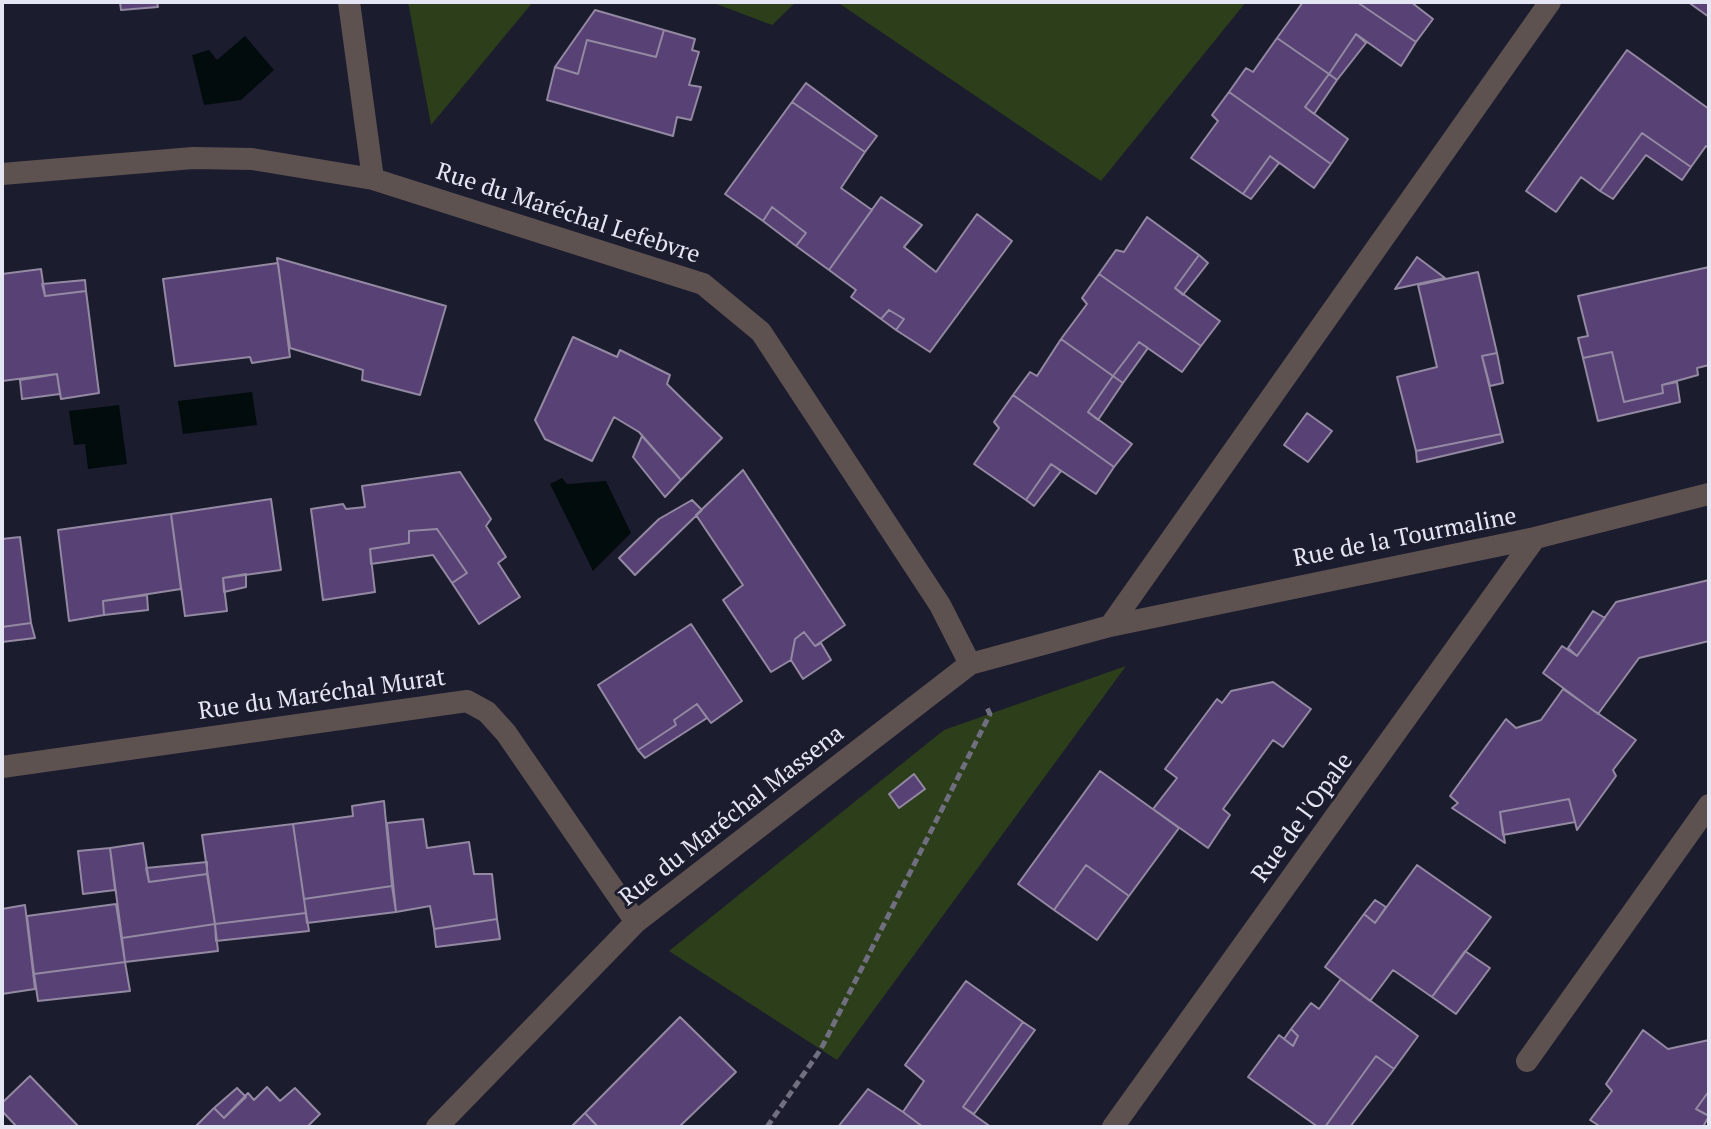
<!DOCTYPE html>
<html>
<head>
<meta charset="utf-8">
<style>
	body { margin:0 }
	#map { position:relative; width:1711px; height:1129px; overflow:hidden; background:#1c1c2f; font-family:"PT Serif",serif }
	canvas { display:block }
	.frame { position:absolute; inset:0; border:4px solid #e5e6f3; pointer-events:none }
</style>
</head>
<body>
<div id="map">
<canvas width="1711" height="1129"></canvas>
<div class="frame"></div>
</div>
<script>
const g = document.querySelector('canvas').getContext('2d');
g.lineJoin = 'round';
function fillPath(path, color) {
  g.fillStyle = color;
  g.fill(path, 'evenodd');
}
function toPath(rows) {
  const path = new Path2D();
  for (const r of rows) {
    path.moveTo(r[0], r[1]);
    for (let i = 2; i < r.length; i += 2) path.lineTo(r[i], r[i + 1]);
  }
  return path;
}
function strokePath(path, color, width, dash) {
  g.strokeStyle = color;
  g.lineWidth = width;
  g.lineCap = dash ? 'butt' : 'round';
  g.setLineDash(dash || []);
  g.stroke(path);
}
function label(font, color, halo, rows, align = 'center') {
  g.font = font + ' "PT Serif",serif';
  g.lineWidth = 6;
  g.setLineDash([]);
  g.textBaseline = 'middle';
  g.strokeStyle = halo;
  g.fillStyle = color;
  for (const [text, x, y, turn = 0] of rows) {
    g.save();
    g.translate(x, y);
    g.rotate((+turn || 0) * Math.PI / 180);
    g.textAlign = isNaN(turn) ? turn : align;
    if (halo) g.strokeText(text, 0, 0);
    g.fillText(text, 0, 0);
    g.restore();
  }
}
const green = toPath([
	[408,2,533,2,431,125],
	[711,2,796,2,772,25],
	[837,2,1246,2,1101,181],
	[1126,666,837,1060,669,951,944,730]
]);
const water = toPath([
	[245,36,274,70,241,100,204,105,192,55,209,50,217,60],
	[252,392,257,425,183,434,178,401],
	[119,405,127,464,88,469,85,444,74,445,69,411],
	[562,478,567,484,606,481,631,533,593,571,550,484]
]);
const building = toPath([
	[120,2,157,2,158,7,121,10,120,2],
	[1303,2,1357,2,1416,42,1401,66,1356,34,1329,74,1277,38,1303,2],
	[1357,2,1411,2,1433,19,1416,42,1357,2],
	[1688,2,1709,2,1709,17,1688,2],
	[595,10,664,30,656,57,587,40,578,74,555,67,595,10],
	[664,30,695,39,692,50,699,52,689,85,701,87,691,120,677,117,673,136,547,100,555,67,578,74,587,40,656,57,664,30],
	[1356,34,1366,43,1337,80,1329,74,1356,34],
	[1277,38,1329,74,1305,107,1348,139,1331,164,1229,92,1246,68,1253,72,1277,38],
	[1627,50,1709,109,1709,148,1706,146,1691,167,1642,133,1600,191,1581,177,1556,212,1526,191,1627,50],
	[1329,74,1337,80,1314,114,1305,107,1329,74],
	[806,83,877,136,865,152,792,102,806,83],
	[1229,92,1331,164,1314,188,1270,156,1243,194,1191,158,1218,121,1212,115,1229,92],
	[792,102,865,152,841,188,872,210,829,270,796,246,806,233,772,207,763,221,725,194,792,102],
	[1642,133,1691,167,1682,180,1646,155,1613,199,1600,191,1642,133],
	[1270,156,1279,163,1251,199,1243,194,1270,156],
	[881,197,922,225,904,247,936,272,977,214,1012,241,930,352,896,330,904,319,889,310,881,319,851,297,856,290,829,270,881,197],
	[772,207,806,233,796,246,763,221,772,207],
	[1147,217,1199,255,1175,288,1220,321,1201,346,1099,274,1116,250,1124,252,1147,217],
	[1199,255,1208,263,1183,295,1175,288,1199,255],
	[1417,257,1445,278,1395,289,1417,257],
	[277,258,446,306,420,395,362,380,363,370,290,348,277,258],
	[278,263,290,357,252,363,250,357,175,366,163,279,278,263],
	[1709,267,1709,365,1697,368,1698,375,1662,385,1663,393,1624,402,1612,352,1583,358,1578,338,1588,336,1578,296,1709,267],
	[41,269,45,296,86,291,99,393,61,399,57,374,2,381,2,274,41,269],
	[1478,272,1497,353,1482,356,1501,434,1416,451,1397,377,1437,367,1418,285,1478,272],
	[1099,274,1201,346,1182,372,1139,342,1113,376,1061,339,1087,304,1082,298,1099,274],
	[85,280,86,291,45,296,42,284,85,280],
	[889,310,904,319,896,330,881,319,889,310],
	[573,337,617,357,620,350,670,375,667,384,722,438,681,480,639,432,614,417,592,461,545,439,535,420,573,337],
	[1061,339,1113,376,1088,412,1132,444,1114,467,1013,395,1030,372,1037,376,1061,339],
	[1139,342,1148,348,1123,383,1113,376,1139,342],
	[1612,352,1624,402,1663,393,1662,385,1677,382,1680,402,1598,421,1583,358,1612,352],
	[1497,353,1503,383,1490,386,1482,356,1497,353],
	[57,374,60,394,22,399,20,380,57,374],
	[1113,376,1123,383,1098,420,1088,412,1113,376],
	[1013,395,1114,467,1096,494,1051,464,1026,500,974,464,999,428,994,422,1013,395],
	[1307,413,1332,431,1308,462,1284,445,1307,413],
	[1501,434,1503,442,1417,462,1416,451,1501,434],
	[642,436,681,480,665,497,633,457,642,436],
	[1051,464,1061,471,1034,506,1026,500,1051,464],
	[743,470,845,625,815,646,804,632,795,639,791,660,771,672,723,600,743,585,696,515,743,470],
	[460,472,491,519,486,526,506,557,498,563,520,597,479,624,452,583,467,573,437,529,409,531,409,543,370,549,375,592,323,600,311,509,343,504,346,509,365,507,362,486,460,472],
	[271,499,281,570,223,578,227,611,185,616,171,514,271,499],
	[692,500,702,510,635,575,619,558,659,519,692,500],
	[171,514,181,589,103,601,104,615,69,621,58,530,171,514],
	[437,529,467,573,452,583,433,555,371,564,370,549,409,543,409,531,437,529],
	[20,537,31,623,2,627,2,539,20,537],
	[246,574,246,587,224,592,223,578,246,574],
	[1709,580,1709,641,1639,658,1598,714,1543,673,1562,646,1577,656,1616,602,1709,580],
	[147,595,148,610,104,615,103,601,147,595],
	[1593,611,1605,618,1577,656,1568,648,1593,611],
	[31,623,35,638,2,642,2,627,31,623],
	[691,624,742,701,711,723,697,704,674,720,676,725,638,750,598,685,691,624],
	[804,632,815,646,821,643,831,660,803,679,791,660,795,639,804,632],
	[1273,682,1311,709,1283,747,1273,740,1223,809,1230,815,1208,848,1153,809,1177,778,1165,769,1217,699,1222,703,1231,691,1273,682],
	[1563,689,1636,740,1613,770,1616,776,1577,830,1569,799,1500,812,1505,843,1452,808,1458,803,1450,796,1506,719,1516,728,1541,720,1563,689],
	[697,704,707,718,645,758,638,750,676,725,674,720,697,704],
	[1100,771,1179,828,1129,896,1086,865,1054,910,1018,884,1100,771],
	[914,774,925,789,899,808,889,794,914,774],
	[1569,799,1575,822,1503,835,1500,812,1569,799],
	[384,801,392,886,304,899,293,824,353,816,352,806,384,801],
	[423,819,427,848,469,842,474,874,492,874,497,919,434,929,430,906,396,912,387,823,423,819],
	[293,824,306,913,215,924,202,835,293,824],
	[143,843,149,882,207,874,215,924,122,938,110,848,143,843],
	[110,848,115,890,83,894,78,851,110,848],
	[207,862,207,874,149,882,146,868,207,862],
	[1086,865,1129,896,1097,940,1054,910,1086,865],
	[1417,865,1491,917,1432,997,1393,970,1370,1001,1325,967,1364,914,1375,923,1417,865],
	[392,886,396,912,307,923,304,899,392,886],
	[1375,900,1386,907,1375,923,1364,914,1375,900],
	[116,904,125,962,34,974,27,916,116,904],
	[25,905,35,989,2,994,2,909,25,905],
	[306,913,309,931,216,941,215,924,306,913],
	[497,919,500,939,436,947,434,929,497,919],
	[215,924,218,951,125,962,122,938,215,924],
	[1465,951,1490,968,1456,1014,1432,997,1465,951],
	[125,962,130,991,38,1001,34,974,125,962],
	[1341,979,1418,1036,1394,1069,1376,1056,1325,1127,1318,1127,1248,1077,1279,1035,1293,1046,1298,1036,1291,1029,1311,1003,1319,1009,1341,979],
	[966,981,1023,1022,963,1107,991,1127,923,1127,903,1112,924,1081,905,1065,966,981],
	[680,1017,736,1072,679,1127,598,1127,585,1113,680,1017],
	[1023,1022,1035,1030,974,1114,963,1107,1023,1022],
	[1291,1029,1298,1036,1293,1046,1284,1039,1291,1029],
	[1643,1030,1668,1049,1709,1040,1709,1091,1696,1109,1709,1116,1703,1127,1601,1127,1590,1120,1612,1091,1606,1084,1643,1030],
	[1376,1056,1394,1069,1350,1127,1325,1127,1376,1056],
	[30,1076,79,1127,17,1127,2,1111,2,1103,30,1076],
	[267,1087,280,1101,295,1088,320,1114,307,1127,195,1127,214,1108,224,1118,248,1093,254,1100,267,1087],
	[237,1088,246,1097,224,1118,214,1108,237,1088],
	[868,1089,903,1112,923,1127,838,1127,868,1089],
	[1709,1091,1709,1116,1696,1109,1709,1091],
	[585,1113,598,1127,571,1127,585,1113]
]);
const path = toPath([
	[767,1127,821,1049,990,714,986,706]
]);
const service = toPath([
	[1527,1061,1709,805]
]);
const minor = toPath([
	[349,2,373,179],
	[2,174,193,158,252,159,373,179,703,284,761,332,940,605,970,664],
	[1110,626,1550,2],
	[2,767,467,701,487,712,506,733,636,922],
	[437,1127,636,922,970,664,1110,626,1535,538,1709,494],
	[1113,1127,1535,538]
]);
const streetNames = [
	["Rue du Maréchal Lefebvre",568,214,18],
	["Rue de la Tourmaline",1405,538,-11],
	["Rue du Maréchal Murat",322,695,-8],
	["Rue du Maréchal Massena",732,816,-38],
	["Rue de l'Opale",1303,818,-54]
];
fillPath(green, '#2d3e1a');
fillPath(water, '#030c0d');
fillPath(building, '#584174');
strokePath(building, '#9389a2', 2);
strokePath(path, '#6f6f7f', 5, [8, 4]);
strokePath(service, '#5e5250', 22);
strokePath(minor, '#5e5250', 22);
label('24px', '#e5e6f3', '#1c1c2f', streetNames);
</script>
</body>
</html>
